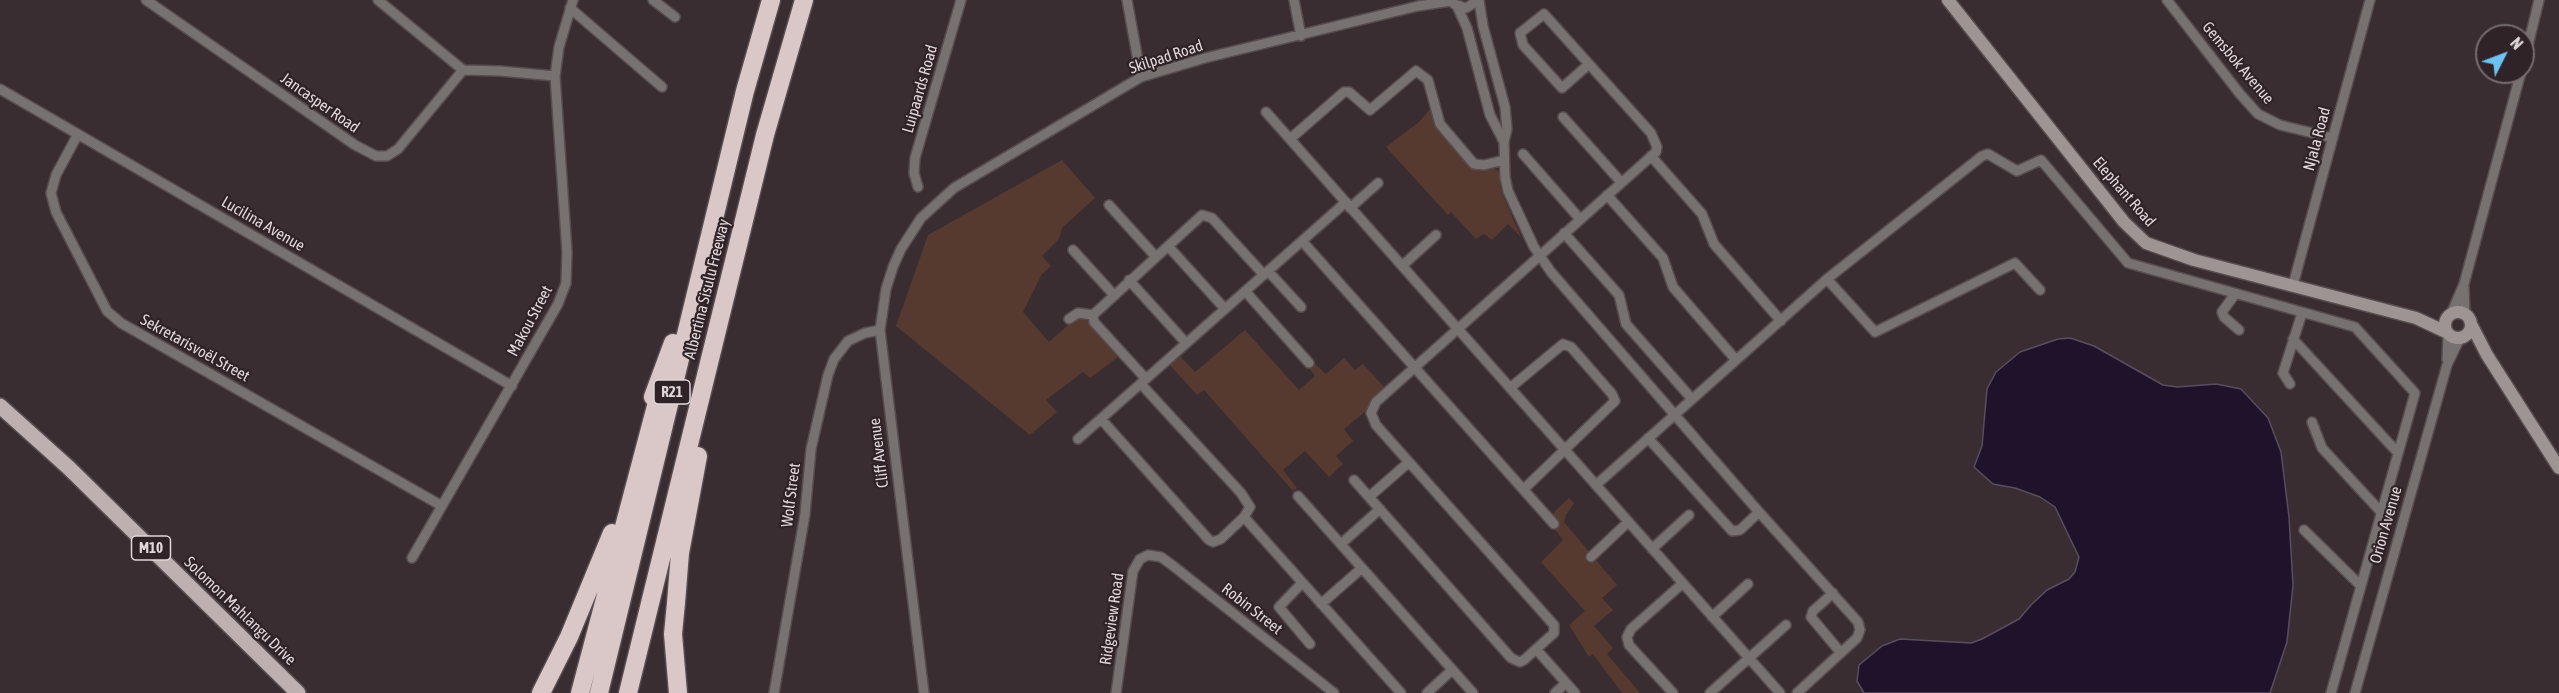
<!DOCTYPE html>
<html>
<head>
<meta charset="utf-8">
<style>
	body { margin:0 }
	#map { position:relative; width:2559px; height:693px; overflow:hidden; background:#392d32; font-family:"Asap Condensed",sans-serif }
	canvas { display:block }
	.north { position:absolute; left:2475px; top:24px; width:60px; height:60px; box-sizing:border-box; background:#2f2328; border:2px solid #756b6f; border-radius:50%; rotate:48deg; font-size:16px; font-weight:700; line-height:24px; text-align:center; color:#dfd7da }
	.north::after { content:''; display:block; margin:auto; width:21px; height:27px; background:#6bc3f2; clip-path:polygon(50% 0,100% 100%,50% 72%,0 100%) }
</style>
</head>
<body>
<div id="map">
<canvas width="2559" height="693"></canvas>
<div class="north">N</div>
</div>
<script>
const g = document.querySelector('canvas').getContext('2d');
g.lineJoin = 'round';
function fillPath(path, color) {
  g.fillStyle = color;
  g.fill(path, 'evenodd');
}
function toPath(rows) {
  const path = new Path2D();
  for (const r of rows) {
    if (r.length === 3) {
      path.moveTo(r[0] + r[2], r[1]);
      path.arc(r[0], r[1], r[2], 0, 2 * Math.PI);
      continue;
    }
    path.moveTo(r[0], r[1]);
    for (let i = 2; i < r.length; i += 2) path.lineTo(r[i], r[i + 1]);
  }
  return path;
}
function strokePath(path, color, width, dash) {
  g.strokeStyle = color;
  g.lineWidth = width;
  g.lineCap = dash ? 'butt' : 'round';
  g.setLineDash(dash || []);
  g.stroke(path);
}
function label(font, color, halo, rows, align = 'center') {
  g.font = font + ' "Asap Condensed",sans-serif';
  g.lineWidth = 4.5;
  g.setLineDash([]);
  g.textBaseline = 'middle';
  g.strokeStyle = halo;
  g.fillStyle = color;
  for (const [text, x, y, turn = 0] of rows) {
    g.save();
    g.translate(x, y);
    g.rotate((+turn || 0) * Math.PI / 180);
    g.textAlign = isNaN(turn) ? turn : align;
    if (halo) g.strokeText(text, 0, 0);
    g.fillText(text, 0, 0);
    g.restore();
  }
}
const green = toPath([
	[1431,108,1436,127,1472,167,1483,170,1491,167,1500,172,1500,186,1505,200,1521,237,1508,224,1492,240,1484,234,1476,239,1451,212,1448,215,1386,147,1419,122],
	[1062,160,1095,198,1062,228,1059,239,1042,256,1051,266,1042,274,1023,312,1049,342,1077,317,1085,318,1118,357,1090,378,1083,372,1046,400,1057,412,1030,435,896,326,928,235],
	[1245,330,1299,390,1315,376,1309,368,1314,363,1326,374,1344,358,1355,370,1363,364,1384,387,1372,399,1367,410,1344,429,1353,441,1336,456,1343,464,1329,477,1305,451,1283,470,1297,488,1293,491,1204,390,1197,395,1169,364,1179,355,1195,372],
	[1569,498,1574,503,1566,515,1564,522,1617,585,1602,598,1613,610,1594,626,1613,648,1607,654,1640,693,1622,693,1593,654,1589,657,1569,625,1585,611,1541,562,1563,540,1552,526,1554,512]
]);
const water = toPath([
	[2070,338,2094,346,2163,385,2177,387,2216,384,2241,389,2268,418,2281,452,2289,517,2293,585,2287,642,2270,693,1864,693,1857,681,1859,665,1882,646,1900,639,1971,643,1982,639,2019,619,2031,605,2047,590,2069,579,2075,572,2079,557,2055,507,2040,497,2015,488,1993,484,1974,467,1982,446,1987,389,1996,372,2020,352,2058,339,2070,338]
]);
const street = toPath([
	[146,0,355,145,376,156,387,156,398,149,463,70],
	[378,0,463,70,500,71,555,76],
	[653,0,675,17],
	[1127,0,1141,77],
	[1294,0,1301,36],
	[1479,0,1483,26,1505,107,1507,129,1504,142,1505,177,1508,191,1534,247,1551,272,1759,512,1858,622,1860,630,1857,638,1797,693],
	[2167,0,2240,94,2258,114,2280,125,2333,138],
	[1454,4,1466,8,1479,0],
	[1457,6,1467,28,1490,115,1504,142],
	[570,8,662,87],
	[2523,66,2539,0],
	[0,89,512,386],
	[1266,112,1780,693],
	[1563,117,1621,182],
	[78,134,56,175,51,193,56,212,107,311,121,323,442,506],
	[1290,139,1344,92,1349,92,1370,110,1416,71,1428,80,1440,124,1474,164,1484,165,1504,160],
	[1523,154,1580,219],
	[1651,156,1702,214,1714,244,1781,321],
	[918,187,914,173,915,158,961,0],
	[1607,195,1663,258,1673,287,1736,360],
	[1109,205,1156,257],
	[1350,208,1378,183],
	[1564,233,1619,295,1626,324,1692,399],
	[1302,241,1554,524],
	[1168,246,1225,309],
	[1073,250,1113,294],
	[1402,266,1436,235],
	[1268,271,1301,307],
	[1827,279,1875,332,2015,263,2040,290],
	[1129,280,1186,343],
	[2293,285,2370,0],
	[2464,287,2465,314],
	[1245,291,1309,363],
	[2235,294,2222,312,2224,317,2239,330],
	[2451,314,2464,284,2521,72],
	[1069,319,1078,313,1093,315],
	[2293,339,2398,453],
	[2447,360,2448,334],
	[1146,379,1094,322,1093,315,1202,215,1212,218,1264,275],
	[2290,384,2283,373,2302,313],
	[1510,388,1563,344,1571,347,1612,394,1615,401,1524,489],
	[1101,419,1209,540,1213,542,1221,539,1244,517,1250,507,1241,493,1141,384],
	[2312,422,2322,448,2381,512],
	[1648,438,1732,531,1740,530,1759,512],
	[1078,439,1346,202],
	[1354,480,1511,658,1520,662,1524,660,1554,633,1554,625,1376,425,1371,413,1376,402,1656,152,1657,147,1651,133,1544,14,1520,33,1523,45,1562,88,1589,64],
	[1596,485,1827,279,1982,156,1988,154,2017,171,2041,160,2128,263,2355,327,2415,393,2331,693],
	[1298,496,1473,693],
	[1369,497,1409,462],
	[1244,517,1401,693],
	[2304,530,2361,586],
	[1341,544,1380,509],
	[1652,549,1689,515],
	[1591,557,1628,522],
	[412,558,558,304,566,283,567,252,555,76,559,47,573,0],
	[1302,583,1279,607,1310,644],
	[1833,593,1813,611,1811,617,1841,653],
	[1321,604,1362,568],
	[1712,617,1748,584],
	[1536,649,1575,693],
	[774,693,805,514,811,449,828,375,834,359,848,341,865,333,880,330],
	[924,693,880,330,886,289,893,267,901,249,921,218,954,188,1141,77,1205,58,1418,6,1451,1],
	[1116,693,1133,571,1140,559,1148,555,1161,557,1172,565,1334,693],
	[1427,693,1452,670],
	[1555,693,1566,683],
	[1673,693,1629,645,1627,637,1631,629,1683,583],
	[1710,693,1786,625],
	[2355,693,2447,365,2460,338]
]);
const secondary = toPath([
	[1948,0,2124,222,2146,243,2194,260,2416,318,2446,332],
	[2458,325,13],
	[2471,324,2487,355,2559,468]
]);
const primary = toPath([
	[0,406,69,468,298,693]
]);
const highway = toPath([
	[653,397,673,343],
	[541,693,569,637,612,533],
	[580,693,661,387],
	[599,693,745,91,771,0],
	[628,693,765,135,804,0],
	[678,693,673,634,676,603,680,553,698,456]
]);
const shields = [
	[672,392,36],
	[151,548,39]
];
const shieldNames = [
	["R21",672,392],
	["M10",151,548]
];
const streetNames = [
	["Skilpad Road",1166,57,-18],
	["Gemsbok Avenue",2238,63,50],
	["Luipaards Road",920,89,-74],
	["Jancasper Road",320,103,35],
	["Njala Road",2317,139,-75],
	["Elephant Road",2124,192,49],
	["Lucilina Avenue",263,224,30],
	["Albertina Sisulu Freeway",707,289,-76],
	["Makou Street",530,321,-62],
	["Sekretarisvoël Street",195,348,29],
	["Cliff Avenue",879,453,-97],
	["Wolf Street",791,495,-83],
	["Orion Avenue",2386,525,-74],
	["Robin Street",1252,609,38],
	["Solomon Mahlangu Drive",240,611,44],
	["Ridgeview Road",1112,619,-82]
];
fillPath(green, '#563a30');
fillPath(water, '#1f132b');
strokePath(water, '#594e60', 1.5);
strokePath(street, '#574c50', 12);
strokePath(secondary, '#574c50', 15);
strokePath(primary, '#574c50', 18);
strokePath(highway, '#574c50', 21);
strokePath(street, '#787171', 9);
strokePath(secondary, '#9f9494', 12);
strokePath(primary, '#beafb0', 15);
strokePath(highway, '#dac8c8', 18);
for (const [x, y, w] of shields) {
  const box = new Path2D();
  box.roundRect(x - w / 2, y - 12, w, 24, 4.5);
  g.fillStyle = '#2f2328';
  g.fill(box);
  strokePath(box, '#dfd7da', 1.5);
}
label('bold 15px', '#dfd7da', null, shieldNames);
label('16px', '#dfd7da', '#2f2328', streetNames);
</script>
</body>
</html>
